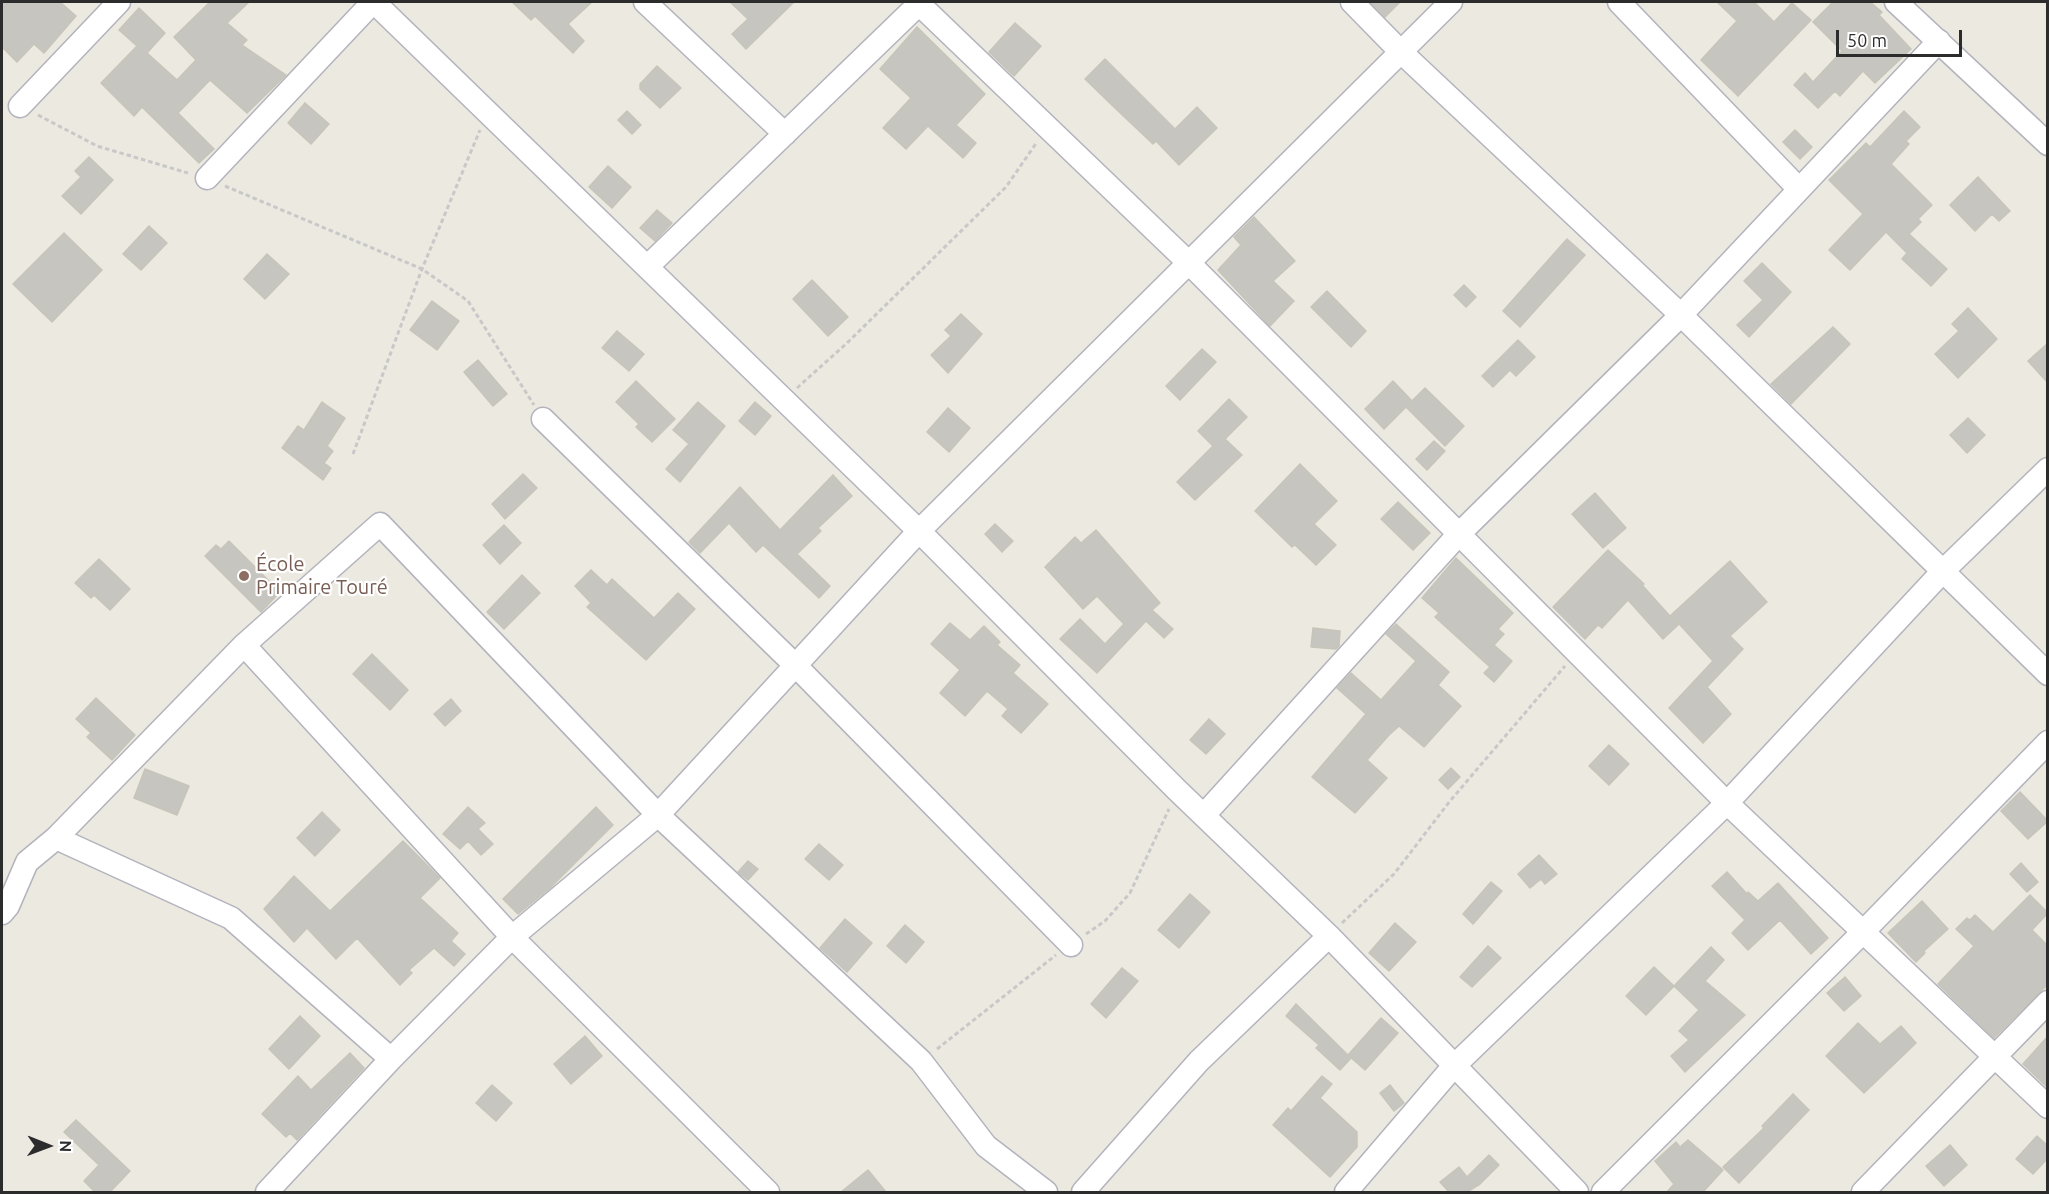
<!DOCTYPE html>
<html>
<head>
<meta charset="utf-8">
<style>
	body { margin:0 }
	#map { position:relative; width:2049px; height:1194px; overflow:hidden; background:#ece9e0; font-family:Ubuntu,sans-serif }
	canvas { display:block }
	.frame { position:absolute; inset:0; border:3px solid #2c2c2c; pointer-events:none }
	.north { position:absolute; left:18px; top:1116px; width:60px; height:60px; -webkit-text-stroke:4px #fff; paint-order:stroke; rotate:91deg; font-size:16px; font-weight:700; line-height:24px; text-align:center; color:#2c2c2c }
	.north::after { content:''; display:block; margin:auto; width:21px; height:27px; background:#2c2c2c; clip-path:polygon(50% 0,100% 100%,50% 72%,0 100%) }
	.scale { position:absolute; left:1836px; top:30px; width:126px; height:27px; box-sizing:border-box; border:3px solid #2c2c2c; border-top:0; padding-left:8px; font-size:18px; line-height:21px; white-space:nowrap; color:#2c2c2c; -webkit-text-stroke:4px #fff; paint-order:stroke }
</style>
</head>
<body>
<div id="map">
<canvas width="2049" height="1194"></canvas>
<div class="frame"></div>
<div class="north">N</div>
<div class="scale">50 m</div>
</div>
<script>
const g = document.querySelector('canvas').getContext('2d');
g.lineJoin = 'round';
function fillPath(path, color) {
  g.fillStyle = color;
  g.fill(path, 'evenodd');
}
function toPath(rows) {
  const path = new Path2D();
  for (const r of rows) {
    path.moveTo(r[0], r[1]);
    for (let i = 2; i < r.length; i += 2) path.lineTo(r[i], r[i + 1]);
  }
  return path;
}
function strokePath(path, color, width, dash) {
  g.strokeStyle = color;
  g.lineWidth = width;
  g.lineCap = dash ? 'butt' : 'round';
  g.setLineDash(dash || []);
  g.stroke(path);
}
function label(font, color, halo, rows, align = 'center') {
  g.font = font + ' Ubuntu,sans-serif';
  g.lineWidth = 4.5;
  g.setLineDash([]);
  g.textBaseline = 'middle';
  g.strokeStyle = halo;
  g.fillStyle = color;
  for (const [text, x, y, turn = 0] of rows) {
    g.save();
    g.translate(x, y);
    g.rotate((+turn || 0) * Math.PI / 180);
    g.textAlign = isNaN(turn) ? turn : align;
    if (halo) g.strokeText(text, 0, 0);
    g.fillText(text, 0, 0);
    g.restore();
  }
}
const building = toPath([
	[2,2,60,2,76,16,44,53,34,44,17,62,2,47,2,2],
	[210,2,249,2,227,23,247,40,242,45,286,75,247,113,210,80,178,113,214,149,199,163,142,107,134,116,101,83,137,46,119,30,139,8,165,33,147,53,177,80,196,60,174,37,210,2],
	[512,2,592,2,568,24,584,41,573,53,535,16,531,20,512,2],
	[730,2,794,2,746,49,732,34,748,19,730,2],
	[1370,2,1400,2,1385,17,1370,2],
	[1717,2,1754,2,1774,22,1792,3,1811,20,1738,96,1701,60,1737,21,1717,2],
	[1833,2,1870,2,1882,12,1879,15,1911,49,1875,83,1863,71,1840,96,1835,91,1818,108,1794,85,1805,73,1813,82,1842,51,1813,22,1833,2],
	[1015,23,1041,46,1014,76,989,52,1015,23],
	[917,27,985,94,956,125,976,143,963,158,928,126,906,149,883,128,911,98,880,69,917,27],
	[1105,59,1175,129,1197,107,1217,128,1179,165,1156,141,1153,144,1116,109,1085,79,1105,59],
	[657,66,681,88,660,108,640,89,640,84,657,66],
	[305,103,329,124,311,144,288,123,305,103],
	[627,111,641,125,632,134,618,120,627,111],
	[1904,111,1920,127,1906,141,1909,144,1891,164,1932,205,1918,219,1921,222,1909,234,1947,269,1931,286,1902,259,1907,253,1886,232,1850,270,1829,250,1863,214,1829,180,1866,143,1870,147,1904,111],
	[1795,130,1812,147,1800,159,1783,142,1795,130],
	[89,157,113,180,81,214,62,196,81,177,75,171,89,157],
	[608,166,631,187,612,208,589,187,608,166],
	[1978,177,2010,211,1999,221,1992,214,1975,231,1950,205,1978,177],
	[657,210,672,223,655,241,640,228,657,210],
	[1254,217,1295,261,1273,281,1294,301,1270,326,1218,270,1241,245,1234,237,1254,217],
	[149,226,167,243,141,270,123,254,149,226],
	[64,233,102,270,52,322,13,284,64,233],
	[1567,239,1585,255,1520,327,1503,311,1567,239],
	[267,254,289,274,265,299,244,279,267,254],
	[1762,263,1791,292,1749,337,1737,325,1763,300,1744,281,1762,263],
	[812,280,848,317,828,336,793,299,812,280],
	[1464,285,1476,297,1466,307,1454,295,1464,285],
	[1327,291,1366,331,1351,347,1311,307,1327,291],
	[432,301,459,321,437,350,410,330,432,301],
	[1968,308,1997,339,1958,378,1935,354,1959,331,1952,324,1968,308],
	[961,314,982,334,948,373,931,355,951,336,945,330,961,314],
	[1833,327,1850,344,1791,404,1771,384,1833,327],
	[617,331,644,354,629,371,602,348,617,331],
	[1518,340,1535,357,1516,376,1510,370,1493,387,1482,376,1518,340],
	[2048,343,2048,383,2028,361,2048,343],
	[1202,349,1216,362,1180,400,1166,386,1202,349],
	[478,360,507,394,493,406,464,372,478,360],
	[636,381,675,419,652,442,636,427,639,424,616,402,636,381],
	[1393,381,1412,401,1384,429,1365,409,1393,381],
	[1425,388,1464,426,1445,446,1406,407,1425,388],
	[1229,399,1247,417,1225,439,1242,455,1195,500,1177,482,1213,446,1198,431,1229,399],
	[322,402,345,418,327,446,333,451,324,463,331,468,323,480,282,448,298,426,304,430,322,402],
	[698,402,725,426,680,482,666,469,689,444,673,430,698,402],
	[755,402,771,416,755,435,739,421,755,402],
	[948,408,970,428,949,452,927,432,948,408],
	[1968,418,1985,435,1967,453,1950,435,1968,418],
	[1434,441,1445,451,1427,470,1416,459,1434,441],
	[1300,464,1337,501,1314,524,1336,545,1316,565,1295,545,1292,547,1255,511,1300,464],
	[523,474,537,488,505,519,492,504,523,474],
	[833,475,852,496,818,528,821,531,797,554,830,586,819,598,763,545,756,552,729,523,700,553,689,542,740,487,780,530,833,475],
	[1595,493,1626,528,1603,548,1572,514,1595,493],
	[1398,502,1430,533,1413,550,1381,519,1398,502],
	[995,524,1013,541,1002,552,985,534,995,524],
	[504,525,521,543,500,564,483,545,504,525],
	[1096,530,1160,603,1152,610,1173,629,1164,638,1146,621,1097,673,1060,639,1080,619,1105,644,1124,624,1097,596,1083,609,1045,567,1075,537,1081,543,1096,530],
	[229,541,280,592,261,612,205,556,216,545,221,549,229,541],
	[1608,550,1644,584,1642,585,1678,625,1663,639,1628,600,1602,628,1598,625,1585,639,1553,607,1608,550],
	[1456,558,1513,613,1498,629,1504,634,1494,645,1512,661,1494,682,1484,673,1490,667,1435,617,1439,613,1422,598,1456,558],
	[99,559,130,589,110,610,94,595,91,598,75,583,99,559],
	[1730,561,1767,602,1730,636,1743,649,1707,687,1731,714,1703,743,1669,708,1713,661,1671,615,1730,561],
	[591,570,607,585,612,579,654,618,678,593,695,609,646,660,587,607,591,603,575,586,591,570],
	[522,575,540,593,504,629,487,612,522,575],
	[950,623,970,640,984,626,1000,642,997,645,1020,665,1013,673,1048,704,1021,733,1002,716,1008,709,987,691,965,716,940,693,960,670,931,644,950,623],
	[1396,624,1449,672,1438,685,1461,706,1424,747,1399,726,1389,735,1367,760,1387,778,1355,813,1312,777,1366,714,1337,688,1351,673,1381,700,1416,661,1386,634,1396,624],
	[1313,628,1340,631,1339,646,1336,649,1311,647,1313,628],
	[372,654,408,690,390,710,353,674,372,654],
	[96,698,135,735,112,760,87,737,91,733,76,719,96,698],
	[451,699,461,711,445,726,434,714,451,699],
	[1209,719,1225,734,1206,754,1190,740,1209,719],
	[1609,745,1629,764,1609,785,1589,766,1609,745],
	[1451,768,1460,777,1448,789,1439,780,1451,768],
	[145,769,189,786,177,815,134,798,145,769],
	[2020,792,2048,821,2028,839,2001,811,2020,792],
	[468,807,485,823,478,829,493,844,481,855,468,841,460,849,443,834,468,807],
	[596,807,613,825,550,888,518,914,503,899,596,807],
	[322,812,340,830,315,856,297,838,322,812],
	[403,841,440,878,420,898,458,933,451,941,465,954,454,966,434,948,409,970,412,973,400,985,357,938,336,959,307,928,294,942,264,909,294,876,330,911,403,841],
	[819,844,843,865,829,880,805,859,819,844],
	[1539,855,1557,874,1545,884,1541,879,1530,888,1518,874,1539,855],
	[748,861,758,869,748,880,738,872,748,861],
	[2021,863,2038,882,2027,892,2010,874,2021,863],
	[1727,872,1747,894,1748,892,1758,901,1778,883,1828,938,1811,954,1780,920,1748,950,1732,933,1745,920,1712,886,1727,872],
	[1491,882,1502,891,1473,924,1463,914,1491,882],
	[1190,894,1210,912,1179,948,1158,930,1190,894],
	[2030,895,2048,913,2032,930,2048,946,2048,984,1994,1038,1938,984,1974,946,1956,929,1967,918,1970,920,1975,915,1993,932,2030,895],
	[1922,901,1948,929,1924,951,1925,953,1916,962,1888,933,1922,901],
	[845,919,872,943,847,972,820,948,845,919],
	[1395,923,1416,942,1389,971,1369,953,1395,923],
	[905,925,924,942,906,963,887,946,905,925],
	[1488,946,1501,958,1472,987,1460,977,1488,946],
	[1711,947,1724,960,1705,981,1745,1015,1685,1072,1671,1056,1689,1040,1679,1031,1699,1010,1674,986,1711,947],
	[1654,967,1674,986,1646,1015,1626,996,1654,967],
	[1122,968,1138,981,1106,1018,1091,1004,1122,968],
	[1845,977,1861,996,1844,1011,1827,993,1845,977],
	[1296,1004,1351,1058,1340,1070,1316,1048,1319,1045,1286,1016,1296,1004],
	[300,1016,320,1036,289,1069,269,1049,300,1016],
	[1381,1018,1398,1033,1365,1070,1348,1055,1381,1018],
	[1858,1023,1880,1044,1901,1026,1916,1043,1864,1093,1826,1056,1858,1023],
	[585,1036,602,1056,571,1084,554,1064,585,1036],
	[2048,1036,2048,1088,2023,1064,2048,1036],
	[350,1053,364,1068,297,1140,290,1133,286,1137,262,1114,298,1076,311,1090,350,1053],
	[1322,1076,1332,1084,1320,1098,1357,1132,1357,1147,1330,1177,1273,1125,1288,1108,1291,1111,1322,1076],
	[492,1085,512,1103,496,1121,476,1103,492,1085],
	[1390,1085,1404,1103,1394,1111,1380,1093,1390,1085],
	[1793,1094,1809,1110,1739,1183,1723,1167,1764,1128,1762,1126,1793,1094],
	[76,1120,130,1171,110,1192,95,1192,84,1181,99,1165,64,1132,76,1120],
	[2037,1136,2048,1146,2048,1158,2033,1174,2016,1159,2037,1136],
	[1688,1140,1723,1170,1703,1192,1667,1192,1674,1184,1655,1161,1676,1142,1680,1147,1688,1140],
	[1950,1145,1967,1165,1944,1186,1926,1166,1950,1145],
	[1489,1155,1499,1165,1480,1184,1467,1192,1449,1192,1440,1182,1459,1167,1467,1177,1489,1155],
	[868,1170,886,1192,841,1192,868,1170]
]);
const path = toPath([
	[38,115,97,146,188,173],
	[225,186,422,269,468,301,534,405],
	[797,388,846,344,1006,187,1037,142],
	[353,454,422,269,480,130],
	[1342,923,1394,874,1450,801,1565,666],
	[1086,934,1105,921,1130,893,1169,809],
	[937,1049,1056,955]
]);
const minor = toPath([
	[374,2,919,531,1177,790,1329,936,1577,1192],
	[645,2,785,134],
	[917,2,1189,263,1727,803,2048,1107],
	[1352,2,1400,51,1681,315,2048,674],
	[1619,2,1799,189],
	[1896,2,2048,144],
	[20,106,119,2],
	[207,178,373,2],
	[648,266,921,2],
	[543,419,796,666,1071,945],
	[244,645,512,937,768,1192],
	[1204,815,1458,535,1681,315,1939,41],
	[56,838,231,918,391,1059],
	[2,913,8,906,27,862,56,838,244,645,380,524,658,815,921,1061,986,1146,1046,1192],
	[267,1192,391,1059,512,937,658,815,919,531,1451,2],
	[1083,1192,1199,1061,1329,936],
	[1346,1192,1453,1067,1727,803,1943,571,2048,469],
	[1603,1192,1862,933,2048,742],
	[1863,1192,2048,1002]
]);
const markers = [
	[244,576,6,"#8d6e63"]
];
const educationNames = [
	["École",256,564],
	["Primaire Touré",256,587]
];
fillPath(building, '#c7c5bf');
strokePath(building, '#c7c5b9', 1.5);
strokePath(minor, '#b3b3be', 25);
strokePath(path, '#c8c8c8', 3, [4.5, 3]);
strokePath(minor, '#fff', 22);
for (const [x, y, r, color] of markers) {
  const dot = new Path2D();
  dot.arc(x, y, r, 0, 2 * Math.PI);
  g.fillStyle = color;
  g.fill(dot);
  strokePath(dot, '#fff', 2);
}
label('20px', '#785e54', '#fff', educationNames, 'left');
</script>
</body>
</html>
